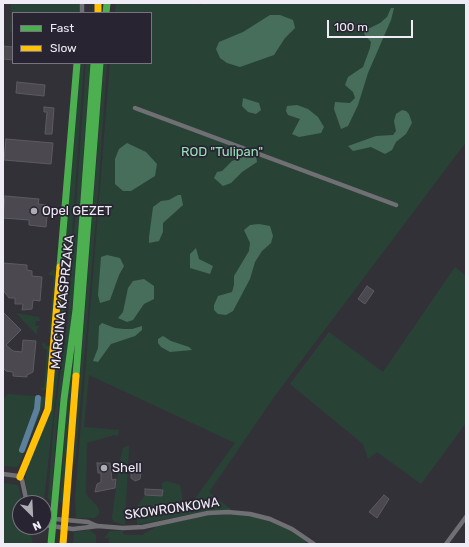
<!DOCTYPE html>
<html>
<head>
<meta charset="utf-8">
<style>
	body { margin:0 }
	#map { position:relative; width:469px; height:547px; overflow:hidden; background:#333138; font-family:Rubik,sans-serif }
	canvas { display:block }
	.frame { position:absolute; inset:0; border:4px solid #efecf5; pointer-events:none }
	.legend { position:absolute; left:12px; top:12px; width:140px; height:52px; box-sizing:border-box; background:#282431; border:1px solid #78747f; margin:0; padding:5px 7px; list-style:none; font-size:12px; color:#efecf5 }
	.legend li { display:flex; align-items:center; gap:8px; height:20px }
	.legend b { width:20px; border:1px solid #78747f }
	.north { position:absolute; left:12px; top:495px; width:40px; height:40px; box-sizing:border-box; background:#282431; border:1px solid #78747f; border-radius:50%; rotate:156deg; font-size:11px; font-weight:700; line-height:16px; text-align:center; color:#efecf5 }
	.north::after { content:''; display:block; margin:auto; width:14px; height:18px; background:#adabb3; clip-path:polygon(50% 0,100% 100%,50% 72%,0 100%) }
	.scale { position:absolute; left:327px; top:20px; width:86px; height:18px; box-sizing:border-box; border:2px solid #efecf5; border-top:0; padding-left:5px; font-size:12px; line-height:14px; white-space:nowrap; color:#efecf5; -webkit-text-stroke:3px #282431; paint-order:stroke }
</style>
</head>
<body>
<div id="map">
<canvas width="469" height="547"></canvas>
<div class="frame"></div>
<ul class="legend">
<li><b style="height:5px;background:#4caf50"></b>Fast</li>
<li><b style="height:5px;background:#ffc107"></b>Slow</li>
</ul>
<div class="north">N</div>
<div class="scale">100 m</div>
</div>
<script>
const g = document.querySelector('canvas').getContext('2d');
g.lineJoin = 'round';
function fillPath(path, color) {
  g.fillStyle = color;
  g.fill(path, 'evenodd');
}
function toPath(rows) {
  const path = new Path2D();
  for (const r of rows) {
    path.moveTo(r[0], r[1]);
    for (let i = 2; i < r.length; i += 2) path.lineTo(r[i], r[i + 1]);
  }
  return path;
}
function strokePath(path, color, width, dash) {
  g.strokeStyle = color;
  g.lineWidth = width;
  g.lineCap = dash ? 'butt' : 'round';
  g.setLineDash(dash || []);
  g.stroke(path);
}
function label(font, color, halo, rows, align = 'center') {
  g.font = font + ' Rubik,sans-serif';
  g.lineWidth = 3.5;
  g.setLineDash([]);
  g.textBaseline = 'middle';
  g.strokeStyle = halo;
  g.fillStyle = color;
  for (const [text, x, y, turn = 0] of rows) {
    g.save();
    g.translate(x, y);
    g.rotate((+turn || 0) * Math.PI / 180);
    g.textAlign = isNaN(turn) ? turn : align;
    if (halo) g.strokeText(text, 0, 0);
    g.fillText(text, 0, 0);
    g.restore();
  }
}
const green = toPath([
	[11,3,80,3,79,13,13,13,13,32,10,32],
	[116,3,194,3,201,5,202,3,466,3,466,142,274,397,209,492,236,513,270,519,308,539,304,544,109,544,109,538,104,538,110,531,123,531,123,534,127,535,142,535,161,524,189,516,191,514,137,525,136,508,145,495,162,496,162,483,167,481,180,485,182,494,182,505,189,507,235,443,89,375,84,427,119,430,118,436,114,435,87,443,86,493,88,497,98,507,99,511,99,514,95,518,76,518,75,499,110,63,151,63,151,13,115,13],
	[79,63,84,63,69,275,44,500,29,499,25,480,29,462,49,413],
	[86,63,90,63,74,291,68,347,58,411,51,501,48,498,54,419,68,319],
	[104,63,107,63,97,207,75,466,74,455],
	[455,267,466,276,466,423,421,484,377,452,368,459,363,444,290,384,329,332,383,372],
	[54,269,57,273,47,389,43,391,40,388,44,388,47,349,44,349,42,345,43,342,47,346,50,346,51,334,49,333,54,276,49,275,49,273],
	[16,313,39,317,40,321,36,321,35,326,40,326,37,329,37,335],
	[74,352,63,502,60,502,67,399],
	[8,394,47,397,18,467,3,466,3,399],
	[127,446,129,446,125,525,114,522,112,518,119,465,123,448],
	[3,483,18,485,23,503,20,503,20,527,29,527,33,544,3,544],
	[90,530,96,535,96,544,73,544,74,532]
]);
const forest = toPath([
	[391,8,394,8,391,20,368,73,358,105,348,126,341,129,334,109,335,102,350,103,355,98,353,92,345,85,348,77,363,67,370,48,371,42,364,34,366,30,380,23,387,17],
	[270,15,280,15,293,20,295,28,285,38,274,55,240,67,227,63,220,58,216,49,219,42,243,32],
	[243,98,259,103,261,110,256,114,248,112,242,106],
	[297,105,308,109,318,117,324,127,321,133,299,137,292,134,300,119,288,115,286,111,287,106],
	[402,110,406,111,409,114,412,123,406,134,396,142,392,150,385,154,371,147,353,151,348,146,376,136,393,135,396,131,394,121,396,114],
	[127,143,146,152,157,164,155,176,131,191,123,191,115,184,115,159,119,149],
	[249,155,256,156,257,162,242,172,231,183,223,186,214,178,217,172,222,171,232,161],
	[178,195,181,195,183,205,163,223,163,232,159,241,149,243,149,237,153,207,161,201,169,200],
	[259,224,270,226,273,236,271,243,262,251,255,262,250,279,233,311,226,315,218,314,214,310,214,305,218,296,232,292,234,285,234,276,249,251,250,243,244,230,250,225],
	[196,248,199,259,213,266,210,274,190,268,190,254],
	[107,255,120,258,124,266,119,275,110,300,100,303,98,295,101,257],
	[144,279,154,286,154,299,144,304,133,320,127,322,118,318,123,312,128,288,133,281],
	[102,323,115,328,124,329,132,329,142,326,142,330,135,336,111,344,98,362,93,361,98,348,99,326],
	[163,336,171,341,189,347,192,350,170,352,161,347,158,343,158,339]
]);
const canal = toPath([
	[22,450,37,409,38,398]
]);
const building = toPath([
	[3,46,13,47,13,60,3,59,3,46],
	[17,82,45,85,44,96,16,93,17,82],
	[44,107,54,108,52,134,45,134,47,112,44,112,44,107],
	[6,139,53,143,51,164,4,160,6,139],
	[5,196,39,199,38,204,48,205,46,227,29,225,29,220,3,218,5,196],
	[3,263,27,265,27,270,32,271,32,276,42,277,40,301,33,300,32,309,22,310,23,304,15,304,15,298,9,298,3,290,3,263],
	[367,286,374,291,365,304,358,299,367,286],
	[3,312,21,330,6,345,13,351,22,352,23,340,36,341,33,372,27,375,27,377,13,376,13,372,6,371,3,368,3,312],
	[97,463,110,463,112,480,116,479,115,488,95,492,97,484,101,482,101,473,98,473,97,463],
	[136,470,141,473,140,479,135,481,131,478,131,472,136,470],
	[145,489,163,490,162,496,145,495,145,489],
	[384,495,389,499,377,518,369,512,384,495]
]);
const street = toPath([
	[82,13,82,3],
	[135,108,396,205],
	[3,474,18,476,22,480,27,503],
	[44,518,88,522,97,526],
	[44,525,73,529,98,526,123,528,143,527,208,513,228,512,250,514,270,519,292,529,314,544],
	[446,544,466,517]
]);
const fast = toPath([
	[106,13,107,3],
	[60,267,77,63],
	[76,376,100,63],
	[51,544,64,399,76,310,94,63]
]);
const slow = toPath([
	[98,3,98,13],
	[20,477,48,409,60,267],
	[63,544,76,376]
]);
const markers = [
	[34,211,4,"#adabb3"],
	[104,468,4,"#adabb3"]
];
const parkNames = [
	["ROD \"Tulipan\"",222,152]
];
const poiNames = [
	["Opel GEZET",42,211],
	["Shell",112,468]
];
const streetNames = [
	["MARCINA KASPRZAKA",63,302,-84],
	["SKOWRONKOWA",172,509,-8]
];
fillPath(green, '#284336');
fillPath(forest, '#476e5a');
strokePath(canal, '#5c7f9b', 6);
fillPath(building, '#4b494f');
strokePath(building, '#5c5b61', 1);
strokePath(street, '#706f74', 4.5);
strokePath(fast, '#4caf50', 7);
strokePath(slow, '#ffc107', 7);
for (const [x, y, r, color] of markers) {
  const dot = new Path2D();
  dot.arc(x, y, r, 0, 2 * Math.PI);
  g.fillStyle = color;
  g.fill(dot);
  strokePath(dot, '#282431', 1.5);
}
label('13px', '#96e1ba', '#282431', parkNames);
label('13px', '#efecf5', '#282431', poiNames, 'left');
label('13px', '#efecf5', '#282431', streetNames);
</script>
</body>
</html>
